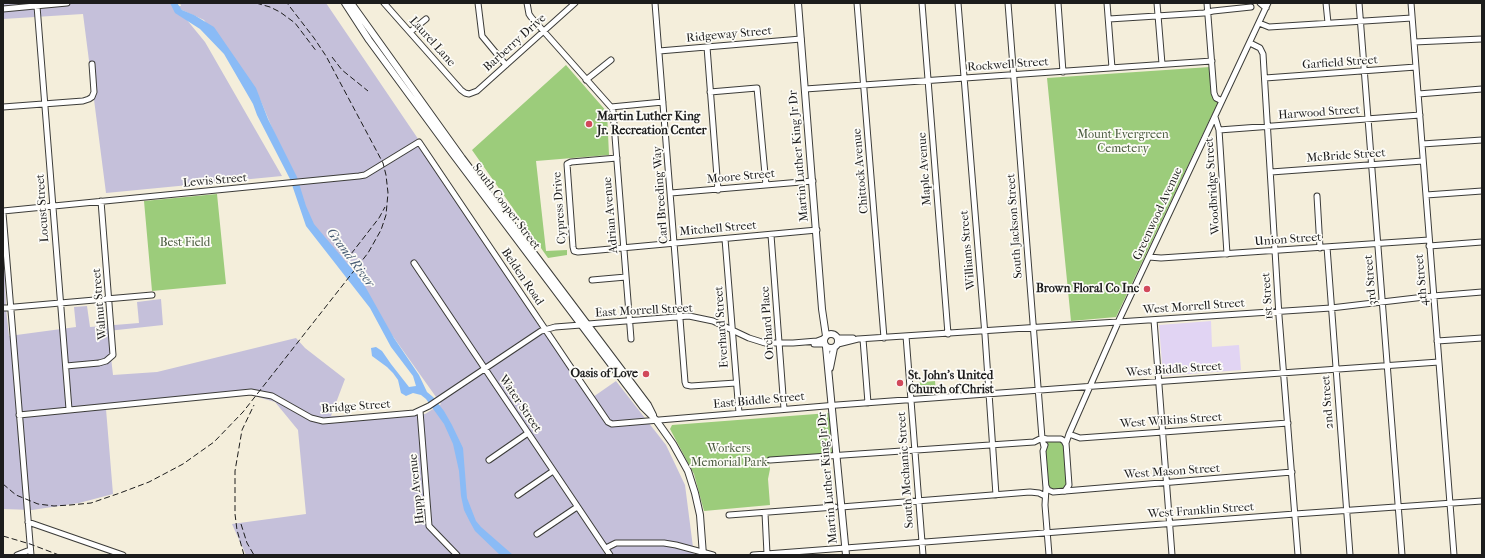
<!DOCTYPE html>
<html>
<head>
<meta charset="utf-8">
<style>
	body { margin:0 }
	#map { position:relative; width:1485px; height:558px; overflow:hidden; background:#f4eedb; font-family:"IM FELL French Canon",serif }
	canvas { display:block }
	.frame { position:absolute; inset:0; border:4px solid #1c1c1c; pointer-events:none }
</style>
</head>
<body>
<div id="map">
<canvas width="1485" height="558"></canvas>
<div class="frame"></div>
</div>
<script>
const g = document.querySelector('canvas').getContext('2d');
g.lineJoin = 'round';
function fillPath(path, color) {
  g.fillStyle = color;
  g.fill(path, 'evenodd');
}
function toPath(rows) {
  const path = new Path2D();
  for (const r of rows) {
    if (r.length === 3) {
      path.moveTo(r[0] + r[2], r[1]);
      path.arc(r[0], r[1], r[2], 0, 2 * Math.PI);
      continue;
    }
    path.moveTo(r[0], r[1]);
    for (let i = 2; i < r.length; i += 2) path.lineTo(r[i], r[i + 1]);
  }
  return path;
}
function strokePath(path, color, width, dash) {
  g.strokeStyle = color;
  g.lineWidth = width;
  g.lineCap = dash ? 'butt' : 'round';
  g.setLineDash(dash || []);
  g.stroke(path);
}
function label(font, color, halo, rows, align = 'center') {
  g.font = font + ' "IM FELL French Canon",serif';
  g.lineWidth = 3.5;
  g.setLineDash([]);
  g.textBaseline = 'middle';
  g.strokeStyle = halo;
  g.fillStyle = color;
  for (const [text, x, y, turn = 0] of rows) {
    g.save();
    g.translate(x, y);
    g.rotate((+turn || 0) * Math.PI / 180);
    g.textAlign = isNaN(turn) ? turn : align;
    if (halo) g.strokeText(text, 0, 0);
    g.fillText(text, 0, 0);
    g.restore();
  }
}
const built = toPath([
	[1211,321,1212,347,1239,345,1241,370,1163,376,1159,325]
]);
const industrial = toPath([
	[3,3,173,3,205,42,282,176,106,193,83,14,3,19],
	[180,3,326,3,593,397,616,381,666,445,685,485,694,555,246,555,232,524,306,514,298,430,275,402,251,395,106,409,113,494,79,503,32,510,3,509,3,215,6,309,9,336,76,327,74,307,87,306,90,327,139,323,137,302,161,299,163,325,108,331,113,375,157,372,296,338,305,348,345,379,331,416,425,414,441,404,311,221,260,99,204,20,182,10,178,6,181,6]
]);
const green = toPath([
	[566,65,607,112,609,155,536,161,546,251,567,250,567,255,548,258,472,150],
	[1210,67,1213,97,1218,102,1116,317,1071,321,1047,78],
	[217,194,226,284,152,291,144,201],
	[935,381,936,393,915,395,914,383],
	[829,413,832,454,768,460,770,469,768,479,770,505,704,511,694,474,670,429,672,425],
	[1050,440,1064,441,1069,488,1053,492,1046,484,1043,451,1046,444]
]);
const water = toPath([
	[170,3,177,3,182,10,194,15,214,27,256,88,268,119,297,177,306,206,314,224,357,275,366,288,394,338,419,375,427,392,433,397,444,411,452,425,463,448,467,498,476,521,481,527,513,555,500,555,475,531,470,522,464,510,461,496,459,471,453,444,444,424,426,399,421,395,413,393,406,396,401,393,398,380,393,373,387,367,372,356,371,348,376,347,382,351,391,364,409,387,416,386,413,376,391,347,370,308,306,226,290,179,257,115,253,104,224,54,200,29,175,13]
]);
const minor = toPath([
	[384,3,461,90,465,93,469,94,477,91,575,3],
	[478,3,482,36,506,65],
	[527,3,529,14,531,17,611,107,613,111,631,339],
	[655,3,685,382,686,385,691,386,736,383],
	[857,3,884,338],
	[922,3,948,334],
	[958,3,985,335,996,495],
	[1008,3,1042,438,1044,447],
	[1058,3,1063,72],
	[1107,3,1112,68],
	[1157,3,1162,64],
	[1207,3,1214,93,1216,98,1222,101],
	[1260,3,1266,8],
	[1326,3,1328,23],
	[1359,3,1402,555],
	[1411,3,1454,555],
	[37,6,69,409],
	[3,9,67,3],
	[1109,19,1204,13,1213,11,1251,7],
	[1259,23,1269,27,1412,18],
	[410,32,426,19],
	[1414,42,1482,39],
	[1250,43,1260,48,1263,54,1279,316,1298,555],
	[707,47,718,190],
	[659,51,801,39],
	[1265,78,1416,67],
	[586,80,611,60],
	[805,89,1212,61],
	[710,92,757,88,766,185],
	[1418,94,1482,89],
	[3,107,83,101,89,99,92,97,94,92,92,64],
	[611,107,663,102],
	[1215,117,1219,130,1227,254],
	[1219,130,1420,115],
	[1422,144,1482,140],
	[617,158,571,162,567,164,573,247,574,251,578,252,817,230],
	[1271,172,1423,161],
	[671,193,813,181],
	[1426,195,1482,191],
	[1317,196,1320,248],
	[3,211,359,176,365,175,419,142,578,378,608,422,612,424,837,405,1095,386,1439,362],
	[3,213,31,555],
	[771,235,784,409],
	[725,239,739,413],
	[1429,246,1482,242],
	[1327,247,1350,555],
	[1149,257,1161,258,1429,240],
	[414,263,610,555],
	[592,280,626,277],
	[3,308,152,295],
	[1154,320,1172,555],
	[588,324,689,316,713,321,749,338,765,343,793,343,817,341,825,338],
	[906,336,923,555],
	[838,338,853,338],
	[863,339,868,403],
	[1437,341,1482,338],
	[814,344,825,344],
	[838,344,858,339,1331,308,1433,296,1482,292],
	[66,366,99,363,106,361,113,355,101,201],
	[420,411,429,526,457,555],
	[19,415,251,392,272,396,311,418,323,421,414,413,429,406,541,331,555,327,581,325],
	[1069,434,1080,438,1288,423],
	[1045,445,1043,451,1046,488,1045,505,1049,555],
	[489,460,528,433],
	[770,460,1034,442,1042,438,1047,439,1061,439,1064,441,1066,445],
	[1046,486,1048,490,1053,492,1292,472],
	[1065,491,1069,485,1066,443,1069,434,1120,318,1268,3],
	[518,495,553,471],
	[841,507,1030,492,1039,493,1045,496],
	[765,513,767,554],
	[729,515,835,507],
	[28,522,123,555],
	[537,534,577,507],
	[606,548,616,543,664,543,676,545,713,555],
	[17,555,30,550],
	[753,555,1295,514,1482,501]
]);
const major = toPath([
	[345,3,369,40,452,153,643,407,656,420,673,444,688,471,695,493,700,515,703,555],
	[351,3,462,158,648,405,653,415],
	[798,3,822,309,826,336],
	[831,341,7],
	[826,347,846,555],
	[830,368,834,348]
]);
const rail = toPath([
	[256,3,270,7,280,12,295,23,317,52],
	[332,57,342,70,368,91],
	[351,254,379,218,385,207],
	[3,484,16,495,38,504,54,506,70,505,91,503,120,493,149,482,183,464,214,442,243,412,368,253,381,230,386,215,388,193,386,175,383,163,326,56,314,38,287,3],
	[241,524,247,543,254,555],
	[3,536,30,544,59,555],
	[244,555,237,530,235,514,235,471,242,430,254,405]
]);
const markers = [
	[589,124,4,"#d1495b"],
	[1147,289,4,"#d1495b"],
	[646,374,4,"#d1495b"],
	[900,383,4,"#d1495b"]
];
const streetNames = [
	["Ridgeway Street",729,35,-5],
	["Laurel Lane",432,42,48],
	["Barberry Drive",515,43,-42],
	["Garfield Street",1340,63,-4],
	["Rockwell Street",1008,65,-4],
	["Harwood Street",1319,113,-4],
	["Martin Luther King Jr Dr",799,156,-95],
	["McBride Street",1346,156,-4],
	["Maple Avenue",925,169,-94],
	["Chittock Avenue",861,171,-95],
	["Moore Street",741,177,-5],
	["Lewis Street",215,181,-5],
	["Woodbridge Street",1213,186,-94],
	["Carl Breeding Way",661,195,-94],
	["South Cooper Street",506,207,53],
	["Locust Street",43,208,-94],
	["Cypress Drive",560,208,-94],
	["Greenwood Avenue",1158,214,-65],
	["Adrian Avenue",611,215,-95],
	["South Jackson Street",1015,226,-94],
	["Mitchell Street",718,229,-5],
	["Union Street",1288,240,-4],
	["Williams Street",968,250,-95],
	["Belden Road",522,277,56],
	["3rd Street",1371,280,-95],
	["4th Street",1422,280,-95],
	["1st Street",1268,296,-94],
	["Walnut Street",100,304,-95],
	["West Morrell Street",1194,307,-4],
	["East Morrell Street",644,311,-3],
	["Orchard Place",768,323,-94],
	["Everhard Street",722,327,-94],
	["West Biddle Street",1174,370,-4],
	["East Biddle Street",759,401,-5],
	["2nd Street",1328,402,-94],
	["Water Street",520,404,56],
	["Bridge Street",356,407,-4],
	["West Wilkins Street",1171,421,-4],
	["South Mechanic Street",906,470,-94],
	["West Mason Street",1172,472,-4],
	["Martin Luther King Jr Dr",828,478,-95],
	["Hupp Avenue",417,489,-96],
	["West Franklin Street",1201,511,-4]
];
const poiNames = [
	["Martin Luther King",597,117],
	["Jr. Recreation Center",597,131],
	["Brown Floral Co Inc",1139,289,"right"],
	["Oasis of Love",638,374,"right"],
	["St. John's United",908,376],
	["Church of Christ",908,390]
];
const parkNames = [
	["Mount Evergreen",1123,135],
	["Cemetery",1123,149],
	["Best Field",185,243],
	["Workers",729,449],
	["Memorial Park",729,463]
];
const waterNames = [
	["Grand River",350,258,53]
];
fillPath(built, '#e1d4f3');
fillPath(industrial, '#c5c0da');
fillPath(green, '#9ccc7b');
fillPath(water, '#8abbf6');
strokePath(minor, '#3c3c39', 7);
strokePath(major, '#3c3c39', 8);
strokePath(minor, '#fff', 5);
strokePath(major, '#fff', 6);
strokePath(rail, '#1c1c1c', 1, [6, 3]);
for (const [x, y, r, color] of markers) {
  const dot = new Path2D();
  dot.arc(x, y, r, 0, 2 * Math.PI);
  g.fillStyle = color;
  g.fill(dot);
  strokePath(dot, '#fdfcf7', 1.5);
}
label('12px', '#1c1c1c', '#fdfcf7', streetNames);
label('bold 12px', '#1c1c1c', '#fdfcf7', poiNames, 'left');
label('12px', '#495a3d', '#fdfcf7', parkNames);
label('italic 13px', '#485c73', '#fdfcf7', waterNames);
</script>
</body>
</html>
